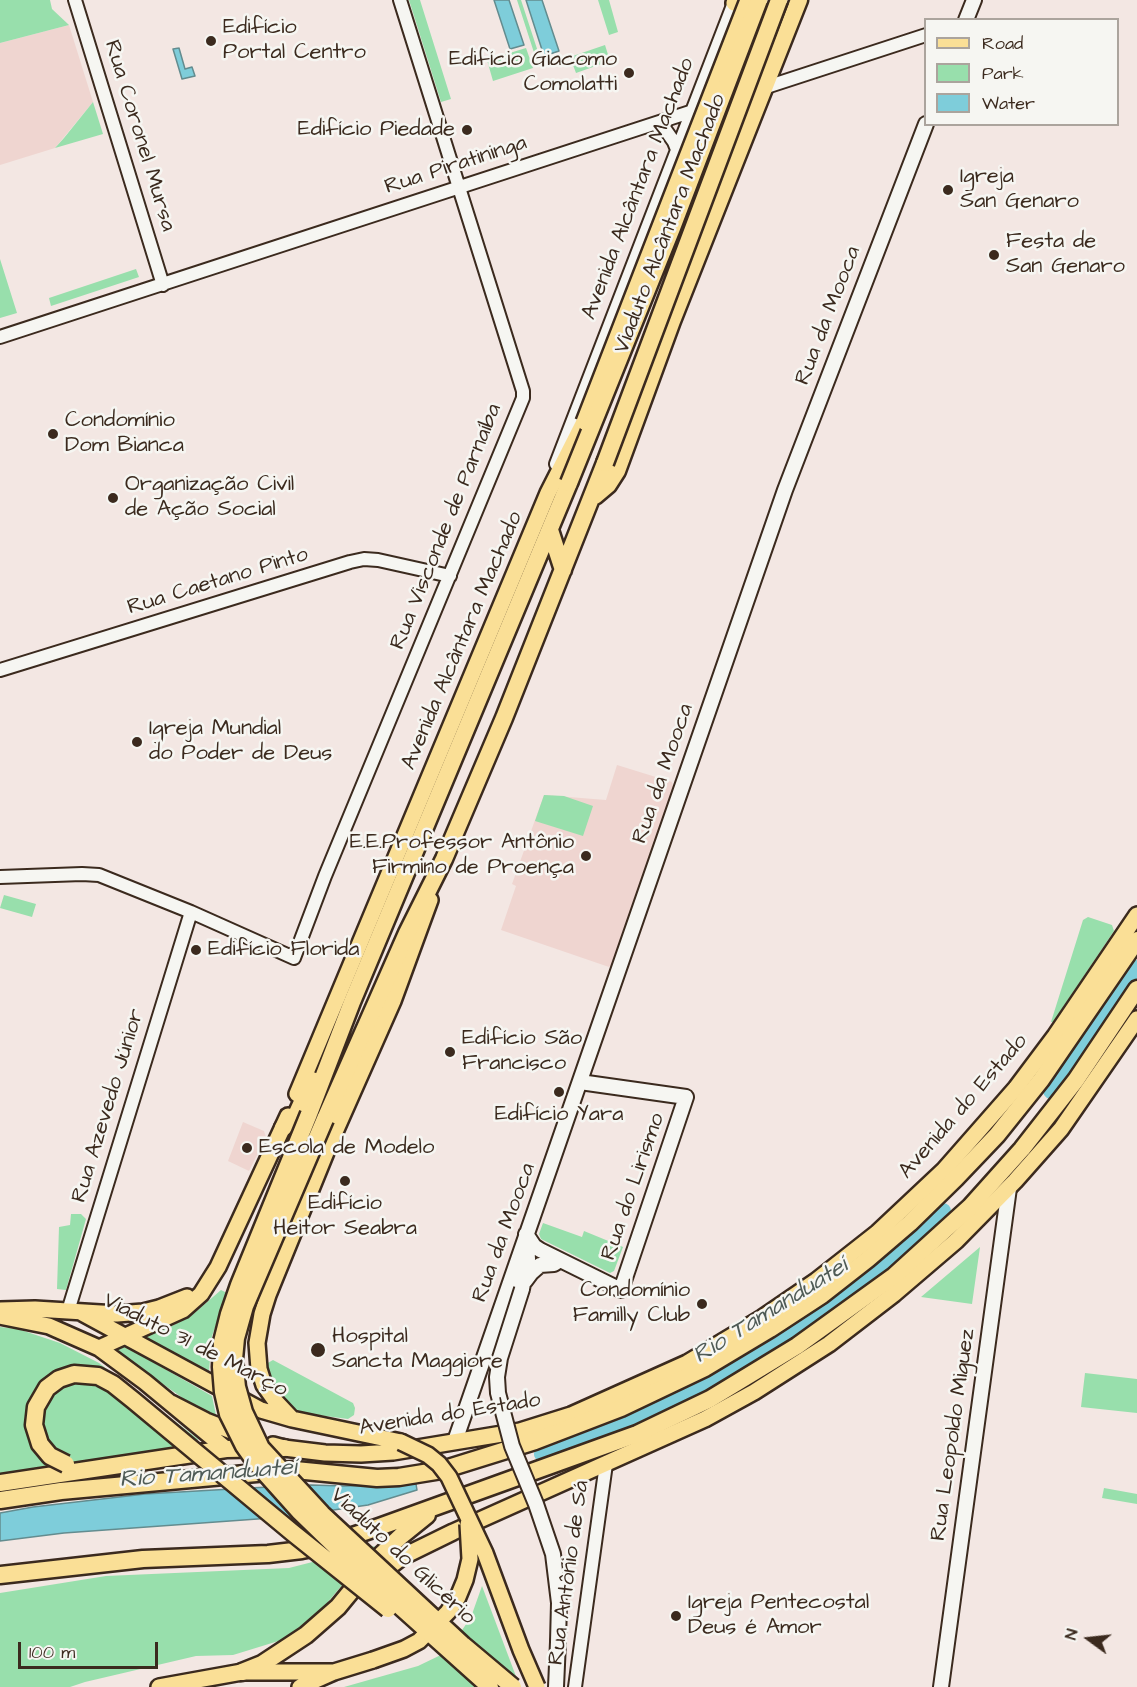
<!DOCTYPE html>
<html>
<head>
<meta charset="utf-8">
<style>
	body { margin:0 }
	#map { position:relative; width:1137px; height:1687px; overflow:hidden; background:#f3e7e3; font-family:"Architects Daughter",sans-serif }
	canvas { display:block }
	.legend { position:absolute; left:924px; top:18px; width:195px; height:108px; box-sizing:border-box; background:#f6f6f2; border:2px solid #aba49d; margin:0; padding:8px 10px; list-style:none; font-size:18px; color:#3b2a1e }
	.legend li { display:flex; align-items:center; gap:12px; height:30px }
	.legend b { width:30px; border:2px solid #aba49d }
	.north { position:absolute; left:1059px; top:1609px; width:60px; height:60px; -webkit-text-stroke:4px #f6f6f2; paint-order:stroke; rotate:285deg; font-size:16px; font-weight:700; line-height:24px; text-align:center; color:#3b2a1e }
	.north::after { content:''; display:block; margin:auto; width:21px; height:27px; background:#3b2a1e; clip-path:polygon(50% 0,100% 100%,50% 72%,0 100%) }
	.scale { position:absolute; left:18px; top:1642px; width:140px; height:27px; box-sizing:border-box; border:3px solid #3b2a1e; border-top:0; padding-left:8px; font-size:18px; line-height:21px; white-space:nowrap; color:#3b2a1e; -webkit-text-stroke:4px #f6f6f2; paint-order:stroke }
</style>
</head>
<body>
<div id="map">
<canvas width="1137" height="1687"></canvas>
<ul class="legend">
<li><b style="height:8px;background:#fadf96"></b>Road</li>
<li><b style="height:16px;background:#98dfac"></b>Park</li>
<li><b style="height:16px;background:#7ecdda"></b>Water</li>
</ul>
<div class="north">N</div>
<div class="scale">100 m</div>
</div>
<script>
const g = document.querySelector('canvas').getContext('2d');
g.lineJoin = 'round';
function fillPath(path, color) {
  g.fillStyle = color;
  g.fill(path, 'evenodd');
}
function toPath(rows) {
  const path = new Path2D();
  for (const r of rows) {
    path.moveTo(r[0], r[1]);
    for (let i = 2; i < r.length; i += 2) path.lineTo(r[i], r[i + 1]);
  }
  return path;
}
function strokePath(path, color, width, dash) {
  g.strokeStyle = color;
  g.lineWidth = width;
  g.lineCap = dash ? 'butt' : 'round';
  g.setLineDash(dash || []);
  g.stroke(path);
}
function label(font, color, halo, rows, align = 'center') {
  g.font = font + ' "Architects Daughter",sans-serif';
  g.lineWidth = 5;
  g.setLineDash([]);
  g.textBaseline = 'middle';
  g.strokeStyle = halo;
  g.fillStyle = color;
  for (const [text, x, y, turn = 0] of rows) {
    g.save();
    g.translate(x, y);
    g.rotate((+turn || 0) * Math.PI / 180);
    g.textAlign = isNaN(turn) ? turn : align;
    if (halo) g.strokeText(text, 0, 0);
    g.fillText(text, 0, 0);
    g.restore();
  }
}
const built = toPath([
	[69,25,93,102,55,148,0,165,0,43],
	[617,765,672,782,673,787,612,965,609,967,501,930,516,886,512,884,544,795,606,800],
	[243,1122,264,1131,266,1137,249,1171,228,1161]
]);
const green = toPath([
	[0,0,50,0,52,9,69,25,0,43],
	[409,0,420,0,451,99,441,102],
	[517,0,521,0,542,64,538,65],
	[598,0,609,0,618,32,609,35],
	[605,45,610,61,576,73,570,57],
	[526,48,533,68,493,81,487,60],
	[93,102,103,134,55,148,64,138],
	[0,259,17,313,0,318],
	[136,269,139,277,51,306,49,298],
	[544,795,564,796,593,806,583,836,535,821],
	[4,895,36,904,32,917,0,908],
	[1088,917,1112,925,1114,931,1053,1022,1051,1022,1083,920],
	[71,1214,81,1214,86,1219,66,1290,57,1289,59,1227,70,1225],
	[543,1223,582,1237,584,1231,623,1247,614,1271,610,1273,541,1239,539,1234],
	[980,1247,972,1304,921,1297],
	[221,1290,227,1293,212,1336,209,1371,144,1337,144,1333,168,1328,191,1316],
	[0,1327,18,1329,60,1343,99,1363,198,1439,196,1446,0,1479],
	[123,1345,212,1396,217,1420,204,1413,116,1351,117,1347],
	[273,1360,353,1403,355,1408,354,1415,348,1419,303,1413,291,1409,282,1401,269,1381,266,1364],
	[1085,1373,1137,1379,1137,1413,1081,1407],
	[1104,1488,1137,1494,1137,1504,1102,1498],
	[375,1546,322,1609,285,1639,233,1655,196,1656,85,1682,70,1687,0,1687,0,1593,106,1576,289,1568],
	[482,1586,520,1687,344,1687,418,1666,447,1652,471,1617]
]);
const water = toPath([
	[494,0,509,0,524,45,510,49,494,0],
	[526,0,542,0,559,51,544,56,526,0],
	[179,48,185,69,192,67,195,76,182,79,173,49,179,48],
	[416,1484,417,1490,368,1505,285,1517,64,1533,0,1541,0,1513,33,1507,145,1494,249,1488,311,1485,344,1486,416,1484]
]);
const river = toPath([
	[1051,1091,1085,1044,1137,968],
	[542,1454,599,1433,658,1408,751,1359,818,1317,866,1282,943,1211]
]);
const tertiary = toPath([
	[75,0,163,285],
	[660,122,674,142,678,152],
	[0,337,926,35],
	[556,464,735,0],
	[0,670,350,562,364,559,378,560,450,576],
	[0,877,82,874,99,875,191,912,294,958,325,876,523,398,523,391,400,0],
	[68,1311,191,912],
	[575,1687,606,1464]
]);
const secondary = toPath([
	[966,20,974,0],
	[526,1234,534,1246,540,1250,621,1290,686,1097,580,1082],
	[525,1281,531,1273,540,1265,554,1264,560,1260],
	[522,1289,528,1259,527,1239],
	[455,1441,785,490,926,124],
	[556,1687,558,1642],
	[941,1687,1009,1188]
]);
const primary = toPath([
	[734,3,736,0],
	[297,1094,548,493,584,422],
	[0,1310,35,1309,117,1314,143,1312,159,1308,187,1297],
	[82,1313,261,1410,292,1419,401,1442],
	[0,1316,49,1326,99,1348,145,1382,226,1449],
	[99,1348,183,1310,201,1294,218,1267,288,1116],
	[171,1403,206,1421,244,1436],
	[292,1419,276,1402,264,1385,259,1369,257,1343,262,1314,268,1295,327,1150,393,1001,430,900],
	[273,1445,284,1448,325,1453,361,1454,393,1452,520,1431,571,1415,687,1363,762,1318,816,1281,877,1233,944,1170,1016,1088,1055,1036,1137,915],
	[375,1578,402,1557,453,1532,705,1419,754,1392,829,1344,894,1294,956,1241,1015,1181,1061,1129,1137,1019],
	[159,1687,242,1672,334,1672],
	[300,1687,334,1672,373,1660]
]);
const trunk = toPath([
	[595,496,608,485,617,471,672,321,799,0],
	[550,530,563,570],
	[309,1114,352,1002,569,483],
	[325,1119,407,933,444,859,504,718,605,463],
	[283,1128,297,1113,312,1080],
	[0,1483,226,1449,284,1448],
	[0,1500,61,1491,278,1471,295,1470,377,1478,399,1477,442,1470,535,1441,621,1408,705,1368,770,1329,822,1295,868,1259,910,1223,956,1178,997,1135,1041,1080,1137,940],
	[0,1575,143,1559,268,1554,302,1550,323,1546,379,1527,637,1434,710,1399,797,1346,894,1276,970,1207,1022,1149,1076,1080,1137,989],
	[242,1672,262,1664,306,1635,338,1607,380,1556,401,1536,427,1515]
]);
const secondaryBridge = toPath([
	[522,1289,500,1358,497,1377,498,1393,512,1446,536,1504,553,1554,559,1603,558,1642]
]);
const primaryBridge = toPath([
	[584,422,748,0],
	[401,1442,428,1455,439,1464,449,1477,485,1553,521,1650,537,1687],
	[373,1660,404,1649,419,1641,448,1612,458,1597,465,1580,470,1559,468,1524]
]);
const trunkBridge = toPath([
	[605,463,779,0],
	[569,483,672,228,759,0],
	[309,1114,239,1285,229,1314,222,1342,221,1367,223,1392,228,1414,244,1446,256,1463,299,1511,364,1574,490,1687],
	[325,1119,245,1306,236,1338,234,1359,237,1387,244,1412,261,1448,322,1514,463,1645,513,1687],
	[66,1464,50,1456,40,1444,34,1425,36,1407,47,1388,59,1379,74,1374,98,1376,113,1384,133,1400,293,1533,388,1609]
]);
const markers = [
	[211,41,6,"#3b2a1e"],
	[629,73,6,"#3b2a1e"],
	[467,130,6,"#3b2a1e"],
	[948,190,6,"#3b2a1e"],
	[994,255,6,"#3b2a1e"],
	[53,434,6,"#3b2a1e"],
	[113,498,6,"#3b2a1e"],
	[137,742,6,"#3b2a1e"],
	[586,856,6,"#3b2a1e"],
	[196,950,6,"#3b2a1e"],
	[450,1052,6,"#3b2a1e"],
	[559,1092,6,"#3b2a1e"],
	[247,1148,6,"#3b2a1e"],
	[345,1181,6,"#3b2a1e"],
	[702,1304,6,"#3b2a1e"],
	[318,1350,8,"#3b2a1e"],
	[676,1616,6,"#3b2a1e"]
];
const poiNames = [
	["Edifício",223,28],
	["Portal Centro",223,53],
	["Edifício Giacomo",617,60,"right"],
	["Comolatti",617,85,"right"],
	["Edifício Piedade",455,130,"right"],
	["Igreja",960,177],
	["San Genaro",960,202],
	["Festa de",1006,242],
	["San Genaro",1006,267],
	["Condomínio",65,421],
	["Dom Bianca",65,446],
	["Organização Civil",125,485],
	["de Ação Social",125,510],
	["Igreja Mundial",149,729],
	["do Poder de Deus",149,754],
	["E.E.Professor Antônio",574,843,"right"],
	["Firmino de Proença",574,868,"right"],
	["Edifício Florida",208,950],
	["Edifício São",462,1039],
	["Francisco",462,1064],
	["Edifício Yara",559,1115,"center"],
	["Escola de Modelo",259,1148],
	["Edifício",345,1204,"center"],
	["Heitor Seabra",345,1229,"center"],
	["Condomínio",690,1291,"right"],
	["Familly Club",690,1316,"right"],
	["Hospital",332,1337],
	["Sancta Maggiore",332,1362],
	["Igreja Pentecostal",688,1603],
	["Deus é Amor",688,1628]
];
const streetNames = [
	["Rua Coronel Mursa",139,136,73],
	["Rua Piratininga",456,166,-18],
	["Avenida Alcântara Machado",639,189,-69],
	["Viaduto Alcântara Machado",671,224,-69],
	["Rua da Mooca",829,316,-69],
	["Rua Visconde de Parnaíba",447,527,-68],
	["Rua Caetano Pinto",218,582,-17],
	["Avenida Alcântara Machado",463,641,-67],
	["Rua da Mooca",664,774,-71],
	["Rua Azevedo Júnior",109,1106,-73],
	["Avenida do Estado",964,1107,-49],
	["Rua do Lirismo",634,1187,-71],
	["Rua da Mooca",505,1233,-70],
	["Viaduto 31 de Março",195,1346,27],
	["Avenida do Estado",450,1415,-9],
	["Rua Leopoldo Miguez",954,1435,-82],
	["Viaduto do Glicério",402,1557,43],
	["Rua Antônio de Sá",570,1573,-82]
];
const waterNames = [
	["Rio Tamanduateí",771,1312,-32],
	["Rio Tamanduateí",208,1475,-4]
];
fillPath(built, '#efd5d0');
fillPath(green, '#98dfac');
fillPath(water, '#7ecdda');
strokePath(water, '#638c8f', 1.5);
strokePath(river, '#7ecdda', 16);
strokePath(tertiary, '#3b2a1e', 16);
strokePath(secondary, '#3b2a1e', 18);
strokePath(primary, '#3b2a1e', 20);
strokePath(trunk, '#3b2a1e', 21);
strokePath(tertiary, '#f6f6f2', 12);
strokePath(secondary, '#f6f6f2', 14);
strokePath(primary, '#fadf96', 15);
strokePath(trunk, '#fadf96', 16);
strokePath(secondaryBridge, '#3b2a1e', 18, []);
strokePath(primaryBridge, '#3b2a1e', 20, []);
strokePath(trunkBridge, '#3b2a1e', 21, []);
strokePath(secondaryBridge, '#f6f6f2', 14);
strokePath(primaryBridge, '#fadf96', 15);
strokePath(trunkBridge, '#fadf96', 16);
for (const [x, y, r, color] of markers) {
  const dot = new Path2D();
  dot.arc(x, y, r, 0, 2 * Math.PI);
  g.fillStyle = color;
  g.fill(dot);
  strokePath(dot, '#f6f6f2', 2);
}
label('22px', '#3b2a1e', '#f6f6f2', poiNames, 'left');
label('22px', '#3b2a1e', '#f6f6f2', streetNames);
label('italic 24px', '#4f5b56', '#f6f6f2', waterNames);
</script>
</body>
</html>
